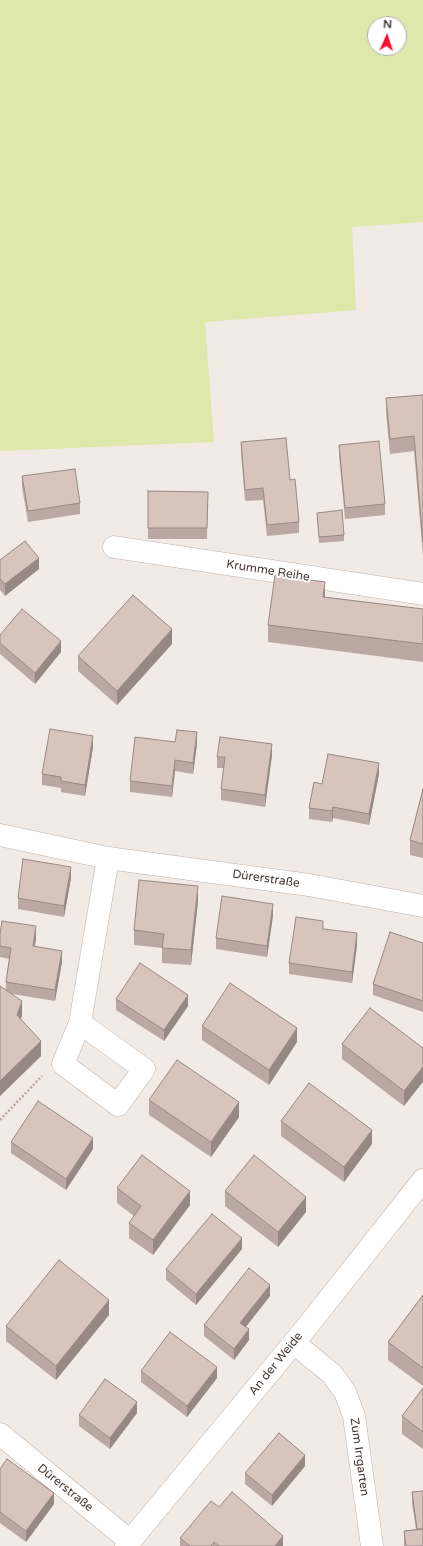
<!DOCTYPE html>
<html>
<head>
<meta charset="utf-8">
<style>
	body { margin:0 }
	#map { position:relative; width:423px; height:1546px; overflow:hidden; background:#f2eae4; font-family:"Varela Round",sans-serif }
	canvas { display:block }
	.north { position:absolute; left:367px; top:16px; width:40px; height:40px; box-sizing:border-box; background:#fff; border:1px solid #b4b0ae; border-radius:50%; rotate:3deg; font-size:11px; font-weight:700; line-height:16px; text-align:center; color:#443934 }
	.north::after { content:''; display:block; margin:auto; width:14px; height:18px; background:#ff0e2f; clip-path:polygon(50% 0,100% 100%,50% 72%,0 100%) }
</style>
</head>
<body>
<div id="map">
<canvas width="423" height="1546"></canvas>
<div class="north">N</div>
</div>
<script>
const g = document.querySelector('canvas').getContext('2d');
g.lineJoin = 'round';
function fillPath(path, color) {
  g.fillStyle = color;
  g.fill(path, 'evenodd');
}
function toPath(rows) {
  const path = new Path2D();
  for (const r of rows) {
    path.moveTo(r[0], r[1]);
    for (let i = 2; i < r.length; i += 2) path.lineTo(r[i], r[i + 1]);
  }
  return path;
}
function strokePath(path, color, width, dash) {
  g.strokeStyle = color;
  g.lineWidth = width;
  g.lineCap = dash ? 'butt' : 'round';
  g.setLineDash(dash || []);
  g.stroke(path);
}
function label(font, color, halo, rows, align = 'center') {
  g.font = font + ' "Varela Round",sans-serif';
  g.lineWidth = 4;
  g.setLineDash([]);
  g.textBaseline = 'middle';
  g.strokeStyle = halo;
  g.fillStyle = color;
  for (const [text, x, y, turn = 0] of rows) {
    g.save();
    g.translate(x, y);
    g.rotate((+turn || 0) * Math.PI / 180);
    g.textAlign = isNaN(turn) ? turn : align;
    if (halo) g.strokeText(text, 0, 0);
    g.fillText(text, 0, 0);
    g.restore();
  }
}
const green = toPath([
	[0,0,423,0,423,222,352,227,356,310,205,322,214,442,0,451],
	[375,24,399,24,399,48,375,48]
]);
const path = toPath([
	[0,1120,42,1076]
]);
const street = toPath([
	[114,547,423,594],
	[0,835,108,858,309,885,423,906],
	[80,1023,144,1069,118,1105,63,1064,80,1023,108,858],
	[294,1343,332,1374,345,1392,354,1416,372,1546],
	[0,1434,130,1541],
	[126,1546,306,1328,423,1180]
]);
const wall = toPath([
	[423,395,423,556,414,451,390,454,386,413,386,398],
	[241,442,299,522,299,533,267,536,263,500,245,501,241,453],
	[339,445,385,504,385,515,345,519,339,456],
	[22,476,80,503,80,514,28,522,22,487],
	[148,491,208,492,207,539,148,539],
	[317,513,344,535,344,541,319,543],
	[0,560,39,569,5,596,0,590],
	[325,597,423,609,423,662,268,642,268,625],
	[0,635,61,652,35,684,0,654],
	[172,644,117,705,78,671,78,656],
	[175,742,197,744,193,774,175,771,172,797,130,792,130,781],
	[93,747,85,796,61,792,61,788,42,785,42,774],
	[272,755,265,807,221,800,221,789,224,768,217,768,217,757],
	[379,774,369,825,333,818,332,822,309,819,309,808,322,784],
	[423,789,423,858,410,855,410,840],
	[71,878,64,917,18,909,18,898],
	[198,901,191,965,162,963,162,948,134,945,134,930],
	[273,915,267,957,216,949,216,938],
	[323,929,357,945,352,983,289,974,289,963],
	[0,934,36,938,35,946,62,962,55,1001,12,994,22,1016,20,1019,41,1056,0,1096,6,982,9,959,0,957],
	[423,943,423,1012,373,995,373,984],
	[116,999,188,1006,164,1041,116,1010],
	[202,1026,297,1042,269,1085,202,1040],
	[342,1044,423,1048,404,1106,342,1059],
	[149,1100,239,1117,211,1157,149,1115],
	[281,1121,372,1144,344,1182,281,1136],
	[11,1142,93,1149,66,1190,11,1153],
	[117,1188,190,1205,153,1255,129,1238,129,1223,134,1216,117,1203],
	[225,1191,306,1212,278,1247,225,1206],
	[242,1249,196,1305,166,1280,166,1269],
	[423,1295,423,1386,388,1360,388,1342],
	[270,1296,246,1327,249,1340,234,1360,204,1336,204,1325],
	[109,1315,56,1380,6,1341,6,1326],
	[141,1371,217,1378,187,1417,141,1382],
	[423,1388,423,1449,402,1434,402,1416],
	[137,1413,110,1449,79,1426,79,1415],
	[305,1466,272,1506,245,1484,245,1473],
	[0,1469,54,1504,26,1542,0,1523],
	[412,1492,423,1546,404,1546,404,1531,416,1529,412,1504],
	[219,1507,283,1546,180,1546,180,1538]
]);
const shadedWall = toPath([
	[39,558,39,569,5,596,5,584],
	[325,582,325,599,323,597],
	[172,629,172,644,117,705,117,691],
	[61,641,61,652,35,684,35,673],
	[197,732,197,744,193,774,193,763],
	[93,736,93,747,85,796,85,785],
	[272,744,272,755,265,807,265,795],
	[175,760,175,771,172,797,172,786],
	[379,763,379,774,369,825,369,814],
	[333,807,333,818,332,822,332,811],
	[71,867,71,878,64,917,64,906],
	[198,886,198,901,191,965,191,950],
	[273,904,273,915,267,957,267,946],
	[36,926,36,938,33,957,33,946],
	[357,933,357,945,352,983,352,972],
	[62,951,62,962,55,1001,55,990],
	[188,995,188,1006,164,1041,164,1030],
	[22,1001,22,1016,17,1030,17,1015],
	[297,1028,297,1042,269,1085,269,1070],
	[41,1041,41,1056,0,1096,0,1081],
	[423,1067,423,1082,404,1106,404,1091],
	[239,1102,239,1117,211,1157,211,1142],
	[372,1130,372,1144,344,1182,344,1167],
	[93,1138,93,1149,66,1190,66,1179],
	[190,1191,190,1205,153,1255,153,1240],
	[306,1197,306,1212,278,1247,278,1232],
	[242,1238,242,1249,196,1305,196,1294],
	[270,1285,270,1296,240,1334,240,1323],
	[109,1300,109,1315,56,1380,56,1366],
	[249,1329,249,1340,234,1360,234,1349],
	[217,1367,217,1378,187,1417,187,1406],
	[137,1402,137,1413,110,1449,110,1438],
	[305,1455,305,1466,272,1506,272,1495],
	[54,1493,54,1504,26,1542,26,1531],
	[283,1536,283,1546,275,1546]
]);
const building = toPath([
	[423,395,423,542,414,436,390,439,386,398,423,395],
	[286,438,290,480,295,479,299,522,267,525,263,488,245,490,241,442,286,438],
	[379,441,385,504,345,508,339,445,379,441],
	[75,469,80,503,28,511,22,476,75,469],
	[148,491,208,492,207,528,148,528,148,491],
	[342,510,344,535,319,537,317,513,342,510],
	[25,541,39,558,5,584,0,579,0,560,25,541],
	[275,575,325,582,323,597,423,609,423,644,268,625,275,575],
	[133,595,172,629,117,691,78,656,133,595],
	[22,609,61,641,35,673,0,643,0,635,22,609],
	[50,729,93,736,85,785,61,781,61,777,42,774,50,729],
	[177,730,197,732,193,763,175,760,172,786,130,781,135,737,175,742,177,730],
	[220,737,272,744,265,795,221,789,225,757,217,757,220,737],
	[328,754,379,763,369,814,333,807,332,811,309,808,314,782,322,784,328,754],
	[423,789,423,844,410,840,423,789],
	[23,859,71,867,64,906,18,898,23,859],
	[139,880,198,886,191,950,162,948,164,934,134,930,139,880],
	[222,896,273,904,267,946,216,938,222,896],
	[296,917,323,921,323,929,357,933,352,972,289,963,296,917],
	[2,921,36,926,33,946,62,951,55,990,6,982,11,948,0,946,0,934,2,921],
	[390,932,423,943,423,1001,373,984,390,932],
	[140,963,188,995,164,1030,116,999,140,963],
	[230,983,297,1028,269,1070,202,1026,230,983],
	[0,986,22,1001,17,1015,41,1041,0,1081,0,986],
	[370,1008,423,1048,423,1067,404,1091,342,1044,370,1008],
	[177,1060,239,1102,211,1142,149,1100,177,1060],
	[309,1083,372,1130,344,1167,281,1121,309,1083],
	[38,1101,93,1138,66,1179,11,1142,38,1101],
	[142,1155,190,1191,153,1240,129,1223,141,1206,117,1188,142,1155],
	[254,1155,306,1197,278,1232,225,1191,254,1155],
	[212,1214,242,1238,196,1294,166,1269,212,1214],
	[59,1260,109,1300,56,1366,6,1326,59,1260],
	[249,1268,270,1285,240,1323,249,1329,234,1349,204,1325,249,1268],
	[423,1295,423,1368,388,1342,423,1295],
	[170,1332,217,1367,187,1406,141,1371,170,1332],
	[105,1379,137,1402,110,1438,79,1415,105,1379],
	[423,1388,423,1432,402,1416,423,1388],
	[279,1433,305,1455,272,1495,245,1473,279,1433],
	[7,1459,54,1493,26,1531,0,1512,0,1469,7,1459],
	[423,1491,423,1529,417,1529,412,1492,423,1491],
	[232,1492,283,1536,275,1546,219,1546,214,1542,211,1546,190,1546,180,1538,211,1501,219,1507,232,1492],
	[423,1529,423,1546,406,1546,404,1531,423,1529]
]);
const streetNames = [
	["Krumme Reihe",268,571,9],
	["Dürerstraße",266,879,8],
	["An der Weide",276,1364,-51],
	["Zum Irrgarten",359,1457,82],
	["Dürerstraße",65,1488,39]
];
fillPath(green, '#dee8ab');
strokePath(street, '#c1b2a9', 23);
strokePath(path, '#c0a697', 2.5, [2, 2]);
strokePath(street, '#fff', 22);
fillPath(wall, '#b9a9a2');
fillPath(shadedWall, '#968984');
fillPath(building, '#d7c4bc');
strokePath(building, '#968984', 1);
label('12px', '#443934', '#fff', streetNames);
</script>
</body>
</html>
